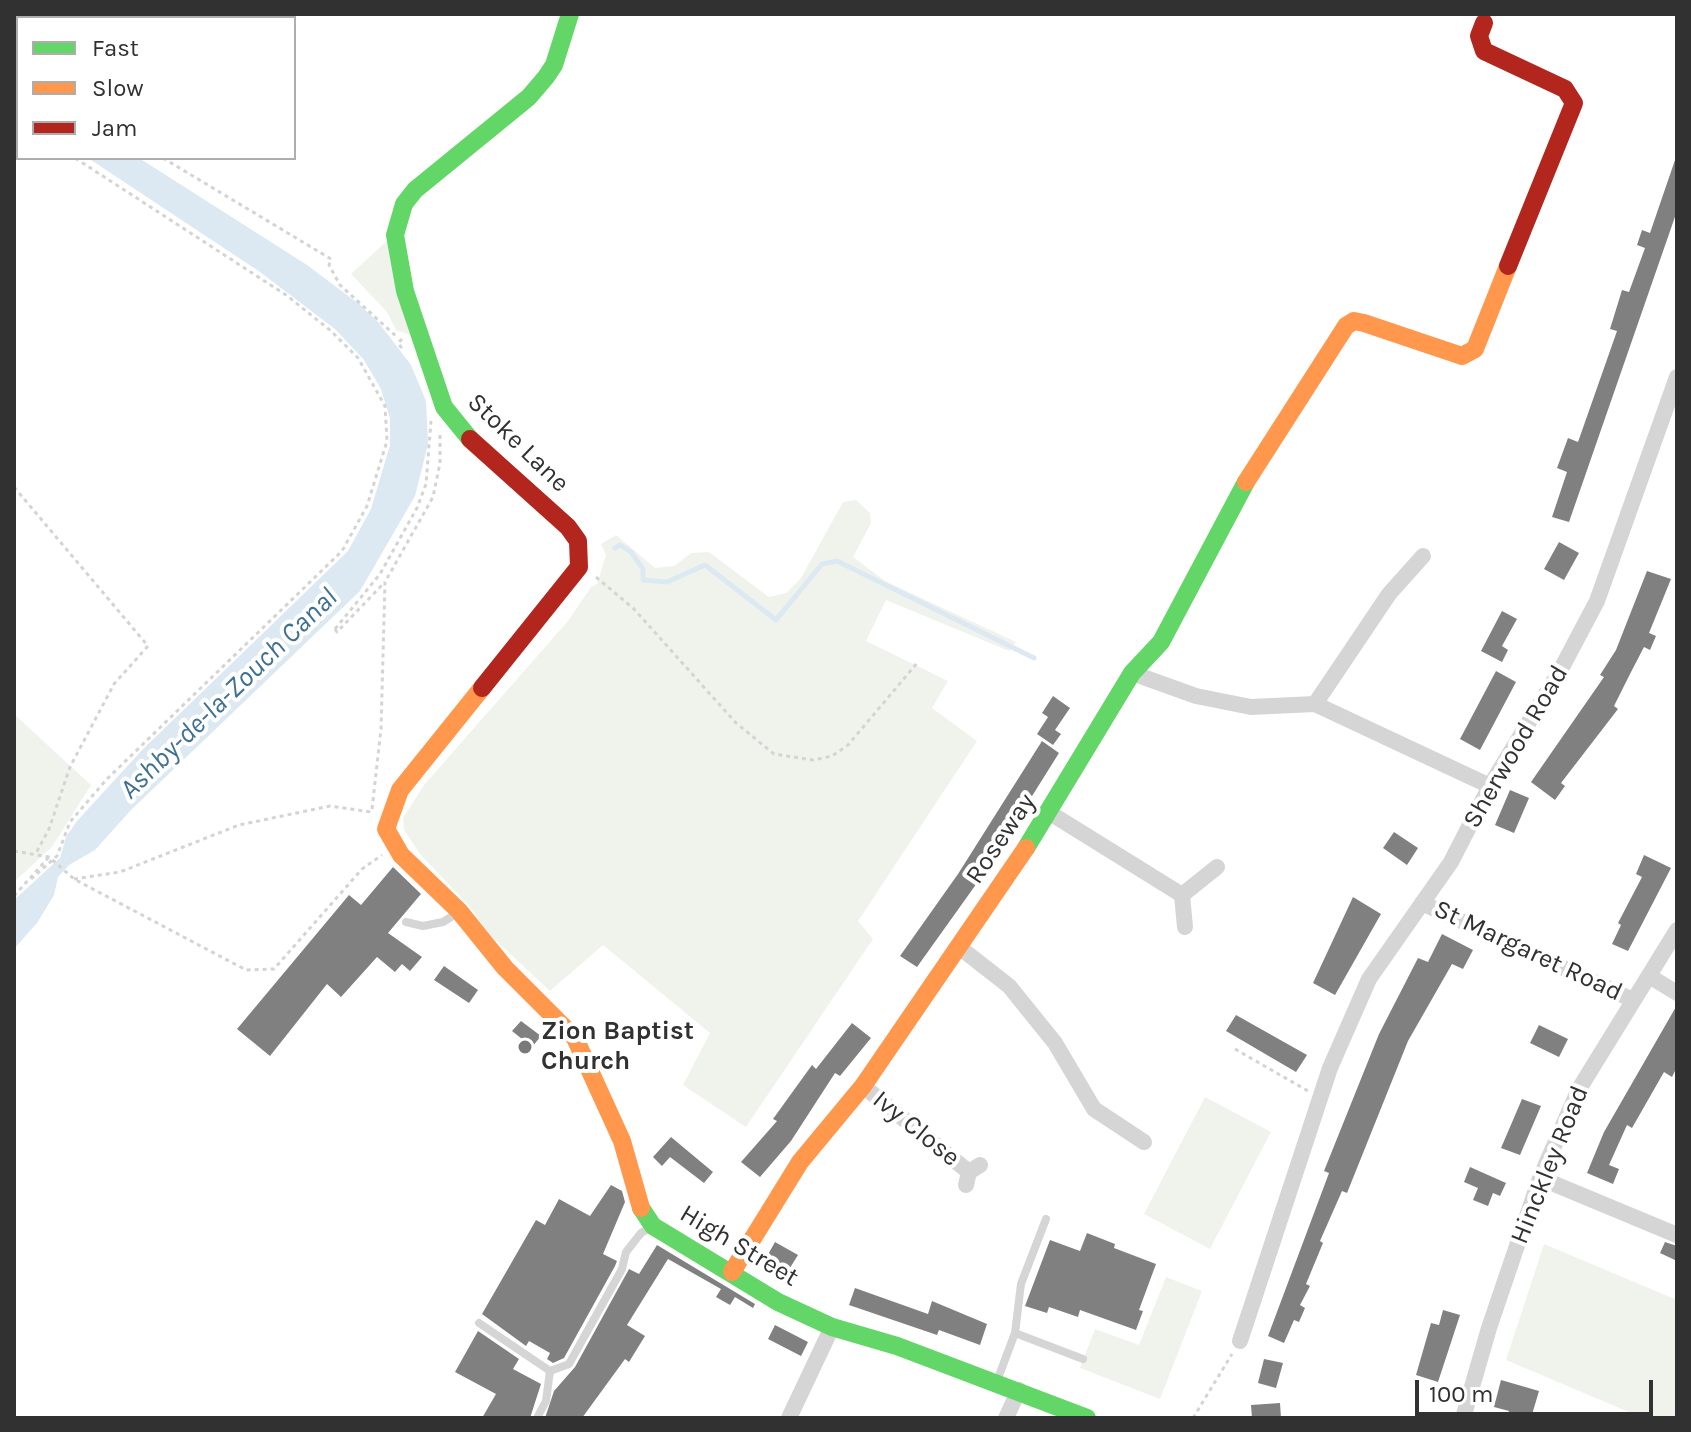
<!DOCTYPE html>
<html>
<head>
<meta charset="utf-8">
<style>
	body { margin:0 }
	#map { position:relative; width:1691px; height:1432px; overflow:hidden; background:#fff; font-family:Karla,sans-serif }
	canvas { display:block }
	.frame { position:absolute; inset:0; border:16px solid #313131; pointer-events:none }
	.legend { position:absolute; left:16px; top:16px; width:280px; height:144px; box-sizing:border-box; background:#fff; border:2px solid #adadad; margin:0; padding:10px 14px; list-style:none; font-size:24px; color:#313131 }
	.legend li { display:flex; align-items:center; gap:16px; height:40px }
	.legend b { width:40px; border:2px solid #adadad }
	.scale { position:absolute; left:1415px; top:1380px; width:238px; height:36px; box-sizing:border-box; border:4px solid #313131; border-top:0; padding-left:10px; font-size:24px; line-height:28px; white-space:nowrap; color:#313131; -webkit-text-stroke:6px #fff; paint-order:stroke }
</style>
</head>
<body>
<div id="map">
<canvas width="1691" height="1432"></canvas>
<div class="frame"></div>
<ul class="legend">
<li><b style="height:10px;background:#63d668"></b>Fast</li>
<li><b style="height:10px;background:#ff974d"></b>Slow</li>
<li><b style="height:10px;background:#b3261e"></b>Jam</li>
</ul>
<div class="scale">100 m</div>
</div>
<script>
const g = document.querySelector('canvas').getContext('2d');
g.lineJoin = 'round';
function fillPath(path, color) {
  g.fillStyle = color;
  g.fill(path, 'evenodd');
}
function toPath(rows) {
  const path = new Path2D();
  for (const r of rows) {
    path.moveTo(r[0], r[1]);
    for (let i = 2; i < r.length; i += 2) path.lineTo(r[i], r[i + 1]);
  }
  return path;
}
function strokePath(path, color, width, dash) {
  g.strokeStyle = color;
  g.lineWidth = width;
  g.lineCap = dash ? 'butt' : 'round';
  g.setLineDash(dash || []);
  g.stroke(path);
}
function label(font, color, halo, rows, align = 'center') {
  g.font = font + ' Karla,sans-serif';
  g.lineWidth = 8;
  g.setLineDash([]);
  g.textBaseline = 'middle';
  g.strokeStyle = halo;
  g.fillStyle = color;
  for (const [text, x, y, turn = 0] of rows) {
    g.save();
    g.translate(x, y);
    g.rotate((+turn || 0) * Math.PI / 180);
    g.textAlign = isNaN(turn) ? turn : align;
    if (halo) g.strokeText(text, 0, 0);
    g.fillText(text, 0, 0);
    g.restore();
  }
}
const green = toPath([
	[388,240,410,335,396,330,387,312,351,274],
	[856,500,870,513,871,523,853,557,885,581,1016,642,1009,651,886,600,866,641,948,681,932,708,977,741,858,921,873,939,746,1127,683,1085,710,1033,603,945,550,991,491,936,469,906,420,854,404,830,403,818,424,785,568,621,591,587,597,584,606,555,601,544,616,535,655,568,674,566,691,553,709,552,769,597,786,593,801,578,843,502],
	[14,714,91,785,52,847,14,882],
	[1205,1097,1271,1132,1210,1249,1144,1214],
	[1544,1244,1677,1300,1677,1418,1643,1418,1506,1360],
	[1166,1277,1202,1291,1160,1399,1080,1368,1095,1329,1139,1345]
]);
const water = toPath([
	[88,158,139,158,307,265,359,304,379,323,411,365,426,401,428,444,415,496,360,591,131,810,95,850,69,865,58,877,54,895,37,923,14,949,14,900,60,858,66,837,77,821,143,749,348,551,371,509,390,445,390,418,381,389,364,360,335,329,260,272]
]);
const stream = toPath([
	[615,548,620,545,631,552,643,569,643,580,667,582,705,565,776,620,822,564,837,561,1034,658]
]);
const building = toPath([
	[1675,160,1677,211,1569,522,1552,517,1567,472,1557,468,1568,438,1578,442,1617,331,1610,329,1622,290,1629,292,1645,248,1637,245,1642,230,1650,233],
	[1559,542,1579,553,1564,580,1544,569],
	[1647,571,1671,579,1649,633,1656,636,1650,650,1644,647,1630,674,1614,706,1618,709,1561,783,1565,786,1555,800,1531,782,1604,677,1600,675,1616,650],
	[1502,611,1517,619,1502,646,1508,650,1502,662,1481,651],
	[1496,671,1516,682,1480,750,1460,739],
	[1053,696,1070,708,1055,730,1061,734,1053,745,1037,734,1048,717,1042,713],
	[1042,741,1059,753,982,876,917,967,900,956,958,874],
	[1510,790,1529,798,1514,833,1495,825],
	[1394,832,1418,848,1407,865,1383,848],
	[1644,855,1671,868,1628,951,1612,944,1621,925,1618,923,1642,877,1636,874],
	[393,867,421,894,388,933,422,957,410,971,402,964,395,972,377,957,341,997,327,984,270,1056,237,1029,349,895,361,905],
	[1353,897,1381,914,1335,995,1313,983],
	[1442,934,1473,950,1463,969,1452,964,1408,1041,1347,1193,1342,1191,1320,1241,1323,1243,1306,1284,1310,1286,1300,1305,1305,1308,1299,1322,1294,1320,1284,1343,1268,1336,1329,1173,1324,1171,1379,1034,1418,958,1428,962],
	[444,966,478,990,469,1003,434,980],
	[1677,1005,1677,1067,1672,1077,1664,1072,1632,1128,1627,1125,1609,1165,1619,1169,1613,1184,1587,1173,1604,1132],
	[1236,1015,1307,1055,1296,1072,1226,1031],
	[521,1021,541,1036,532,1047,512,1031],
	[852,1023,871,1038,840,1076,835,1073,791,1141,760,1177,741,1162,777,1121,773,1119,812,1065,816,1069],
	[1539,1025,1568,1039,1559,1057,1530,1043],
	[1522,1099,1541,1106,1520,1155,1501,1148],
	[671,1137,713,1172,704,1183,670,1157,662,1166,653,1157],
	[1470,1167,1506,1183,1500,1196,1493,1193,1488,1206,1473,1200,1478,1188,1464,1182],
	[611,1185,622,1191,625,1202,603,1254,617,1261,615,1266,564,1358,553,1363,547,1359,550,1353,529,1341,526,1346,482,1314,536,1220,545,1225,559,1199,590,1216],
	[1087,1233,1115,1244,1114,1248,1156,1264,1139,1310,1143,1311,1136,1330,1080,1310,1078,1317,1049,1307,1047,1313,1025,1306,1050,1240,1080,1251],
	[775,1242,798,1255,788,1271,766,1258],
	[1665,1242,1677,1246,1677,1261,1660,1253],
	[657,1245,755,1304,753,1308,735,1297,730,1305,716,1297,721,1289,668,1259,627,1325,645,1336,629,1362,625,1359,582,1418,545,1418,554,1391,575,1367,629,1269,639,1274],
	[855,1288,928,1314,932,1301,987,1324,980,1345,939,1330,937,1335,849,1305],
	[1443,1310,1460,1315,1438,1382,1416,1375,1431,1323,1439,1325],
	[775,1325,808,1342,801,1356,768,1339],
	[478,1331,519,1359,513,1369,541,1384,530,1418,482,1418,496,1394,455,1372],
	[1264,1359,1283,1363,1276,1388,1258,1383],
	[1501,1380,1539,1391,1531,1418,1506,1418,1509,1411,1494,1407],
	[1280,1403,1281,1418,1252,1418,1251,1405]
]);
const path = toPath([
	[14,59,18,63],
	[14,119,18,122],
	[163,158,331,259,329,265,340,285,398,338],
	[402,339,398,343,404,351],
	[14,487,148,646,114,684,70,767,49,829,35,855],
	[596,577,634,609,736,723,774,754,813,760,832,756,848,745,918,662],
	[335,629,380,574,417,508,426,484,431,421],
	[335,629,337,632,385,582],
	[372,809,381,729,385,582,433,497,440,463,440,431],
	[14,851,49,857,74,879,246,970,274,969,362,869,382,855],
	[31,879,57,856,70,822,106,780,342,551,367,506,387,441,385,406,358,358,331,331,286,295,75,158],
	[74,879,120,872,239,825,330,806,371,812],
	[14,896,49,857],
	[1235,1049,1308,1091],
	[1193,1418,1232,1354]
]);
const lane = toPath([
	[406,922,423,926,443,922,459,912],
	[479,1323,550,1371],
	[1015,1333,1083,1359],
	[997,1381,1015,1333,1021,1284,1046,1219],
	[537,1418,546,1401,550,1371,569,1364,622,1269,626,1252,641,1233,653,1226]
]);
const street = toPath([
	[1132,673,1196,696,1251,707,1315,704,1490,786],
	[1315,704,1389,594,1423,556],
	[1050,813,1182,895],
	[1422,903,1633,1000],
	[1185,927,1182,895,1217,867],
	[959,947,1009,986,1055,1043,1094,1109,1144,1142],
	[1649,976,1677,993],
	[863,1086,969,1172],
	[1540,1178,1677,1235],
	[966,1185,969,1172,980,1165],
	[1240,1341,1330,1068,1369,979,1451,862,1490,786,1560,671,1597,601,1677,377],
	[789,1418,832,1327],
	[1006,1418,1019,1390],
	[1463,1418,1489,1328,1540,1178,1579,1089,1677,930]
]);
const fast = toPath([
	[470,439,444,407,405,291,395,235,404,204,415,190,529,97,546,77,554,65,570,14],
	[1026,848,1132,673,1161,642,1246,482],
	[641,1208,653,1226,778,1302,832,1327,897,1346,1087,1418]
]);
const slow = toPath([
	[1246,482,1346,326,1354,321,1364,323,1462,356,1475,349,1508,266],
	[482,688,400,790,386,829,401,855,459,911,505,968,575,1038,622,1141,641,1208],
	[732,1272,800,1162,863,1086,1026,848]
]);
const jam = toPath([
	[1484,23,1479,36,1484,51,1565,89,1574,103,1508,266],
	[470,439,568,527,578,541,579,567,482,688]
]);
const markers = [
	[525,1047,8,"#797979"]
];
const streetNames = [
	["Stoke Lane",518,443,44],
	["Sherwood Road",1516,747,-60],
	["Roseway",1001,839,-56],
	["St Margaret Road",1528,951,25],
	["Ivy Close",916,1129,39],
	["Hinckley Road",1550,1165,-68],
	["High Street",739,1246,31]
];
const poiNames = [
	["Zion Baptist",541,1032],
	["Church",541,1062]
];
const waterNames = [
	["Ashby-de-la-Zouch Canal",229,694,-44]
];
fillPath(green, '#f0f3ec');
fillPath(water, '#dce9f2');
strokePath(stream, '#dce9f2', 5);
fillPath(building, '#808080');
strokePath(path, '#d4d4d4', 3, [4, 4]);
strokePath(lane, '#d5d5d5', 8);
strokePath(street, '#d5d5d5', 16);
strokePath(fast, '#63d668', 18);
strokePath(slow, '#ff974d', 18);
strokePath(jam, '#b3261e', 18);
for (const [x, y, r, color] of markers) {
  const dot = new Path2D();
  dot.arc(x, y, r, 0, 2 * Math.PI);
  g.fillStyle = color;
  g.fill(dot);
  strokePath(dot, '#fff', 3);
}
label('26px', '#313131', '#fff', streetNames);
label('bold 26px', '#313131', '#fff', poiNames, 'left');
label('italic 28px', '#407192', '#fff', waterNames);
</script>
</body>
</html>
